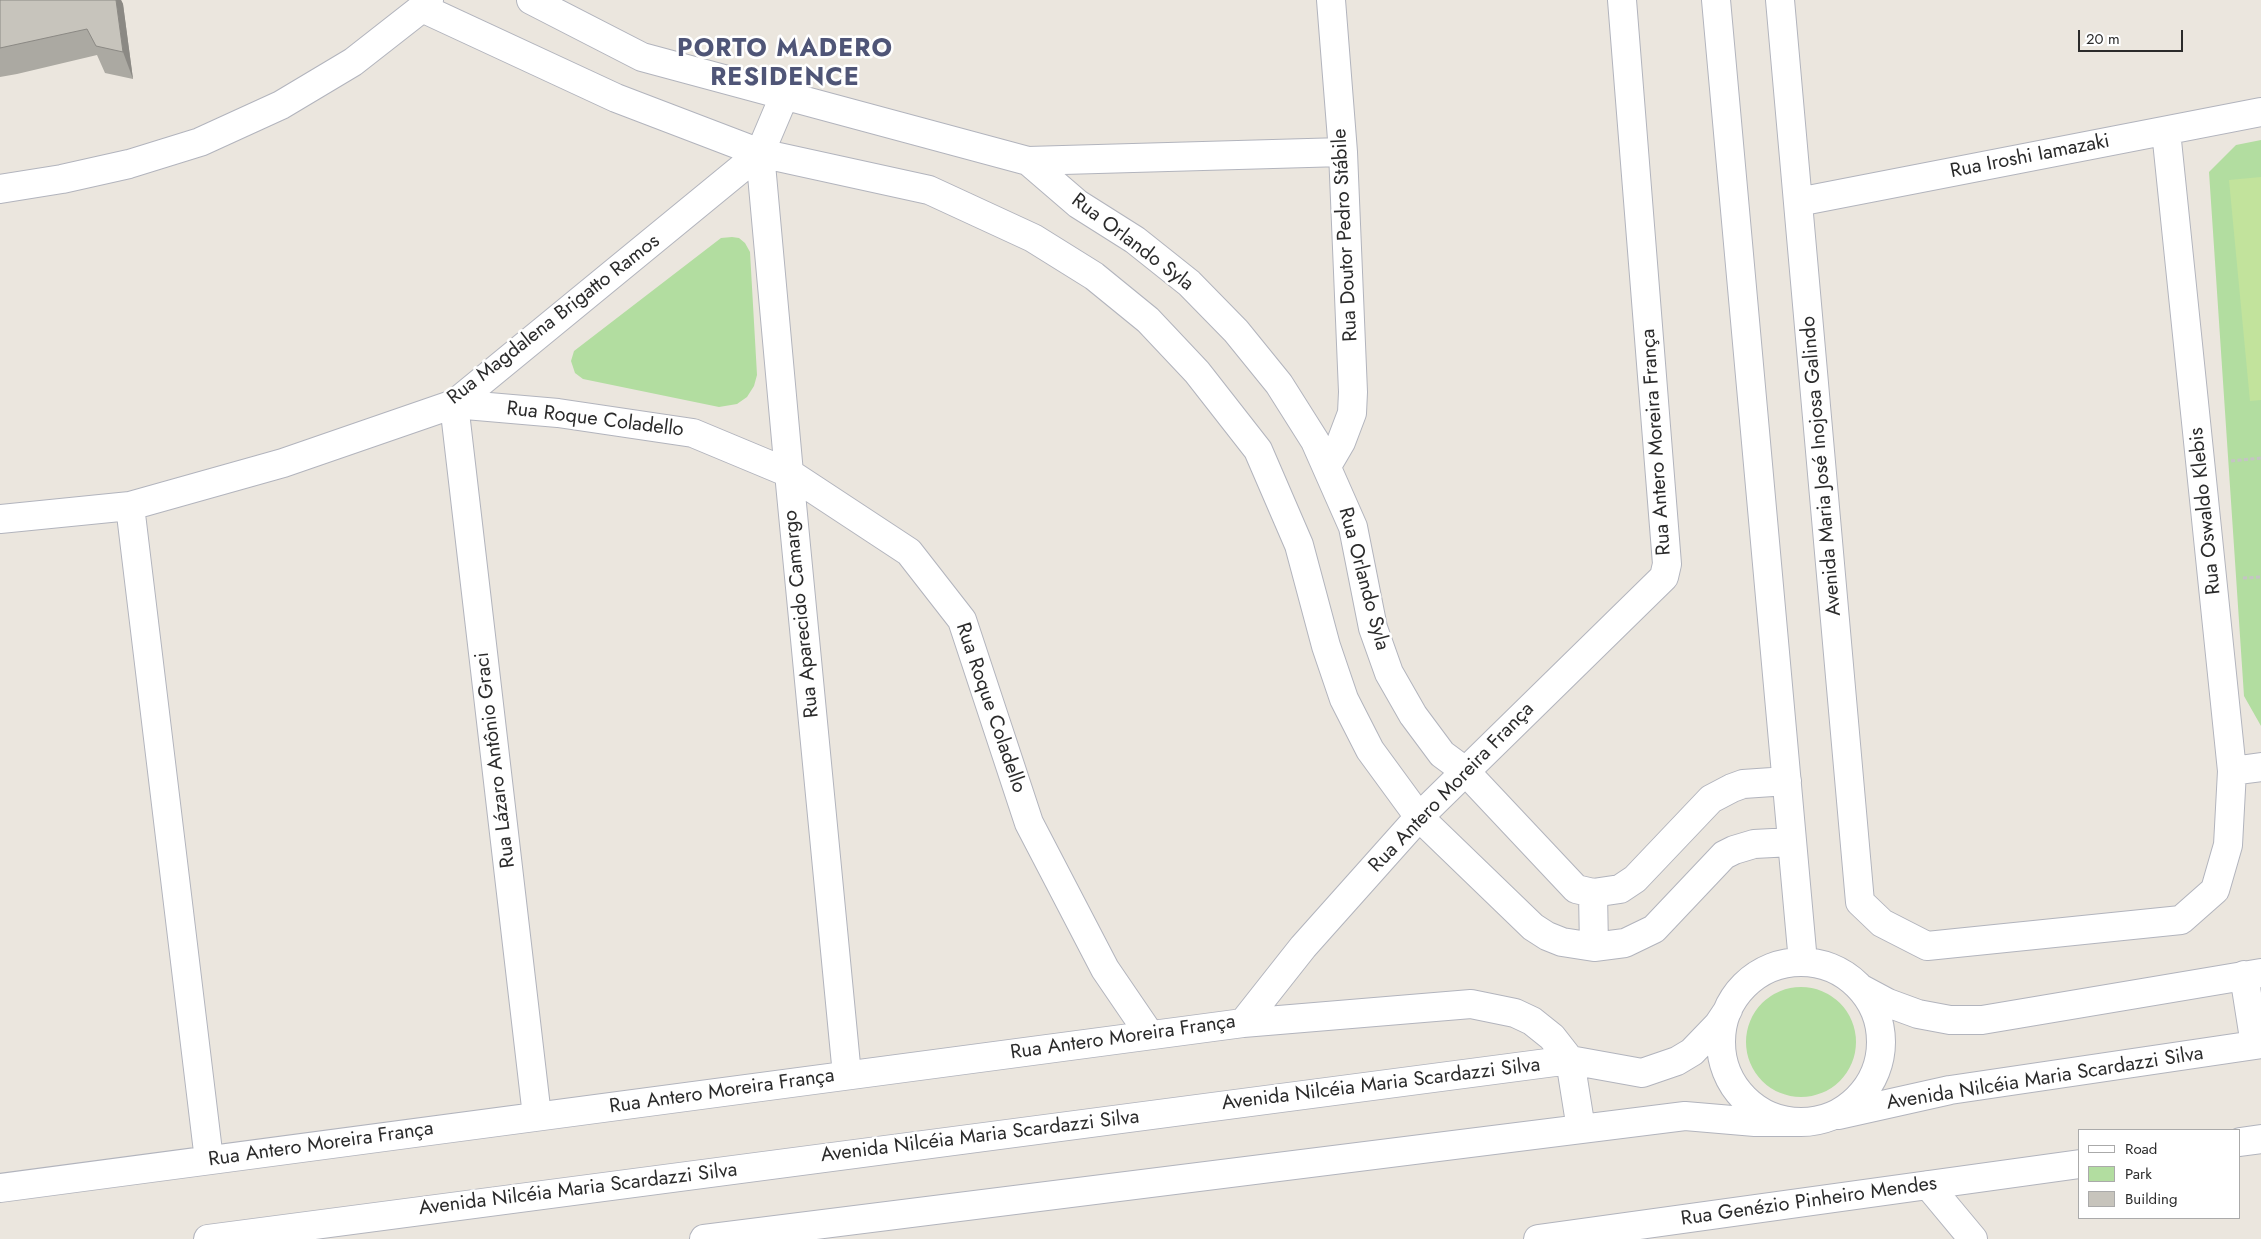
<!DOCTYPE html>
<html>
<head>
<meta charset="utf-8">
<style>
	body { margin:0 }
	#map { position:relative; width:2261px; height:1239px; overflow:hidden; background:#ebe6de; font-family:Jost,sans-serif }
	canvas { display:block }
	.legend { position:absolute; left:2078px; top:1129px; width:162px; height:90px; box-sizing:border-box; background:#fff; border:1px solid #aaa; margin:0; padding:6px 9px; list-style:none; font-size:15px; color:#2b2b2b }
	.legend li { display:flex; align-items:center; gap:10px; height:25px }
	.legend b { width:25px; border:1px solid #aaa }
	.scale { position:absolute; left:2078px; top:30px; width:105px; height:22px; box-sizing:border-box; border:2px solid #2b2b2b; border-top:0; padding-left:6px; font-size:15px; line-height:18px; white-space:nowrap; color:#2b2b2b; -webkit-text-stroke:4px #fff; paint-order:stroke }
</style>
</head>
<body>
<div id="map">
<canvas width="2261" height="1239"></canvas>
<ul class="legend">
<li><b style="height:6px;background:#fff"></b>Road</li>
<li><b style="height:14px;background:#b2dda0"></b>Park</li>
<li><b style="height:14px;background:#c7c4bc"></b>Building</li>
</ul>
<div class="scale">20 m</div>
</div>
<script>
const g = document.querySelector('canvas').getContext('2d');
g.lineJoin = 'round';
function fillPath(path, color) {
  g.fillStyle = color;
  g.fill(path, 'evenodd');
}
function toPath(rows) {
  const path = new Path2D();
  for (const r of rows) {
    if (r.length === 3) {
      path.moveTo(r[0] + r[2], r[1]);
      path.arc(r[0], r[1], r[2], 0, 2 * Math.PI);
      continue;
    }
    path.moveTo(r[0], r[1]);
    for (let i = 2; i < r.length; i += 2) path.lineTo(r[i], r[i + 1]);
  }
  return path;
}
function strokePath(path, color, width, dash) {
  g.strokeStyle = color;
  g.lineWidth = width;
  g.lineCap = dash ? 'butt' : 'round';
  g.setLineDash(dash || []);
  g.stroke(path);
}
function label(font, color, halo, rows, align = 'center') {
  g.font = font + ' Jost,sans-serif';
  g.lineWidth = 5;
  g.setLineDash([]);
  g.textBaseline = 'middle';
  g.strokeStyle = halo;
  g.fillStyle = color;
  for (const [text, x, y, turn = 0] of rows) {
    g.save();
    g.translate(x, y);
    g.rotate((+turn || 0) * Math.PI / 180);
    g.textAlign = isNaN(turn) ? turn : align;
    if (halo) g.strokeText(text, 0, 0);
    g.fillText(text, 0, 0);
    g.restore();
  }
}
const green = toPath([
	[2261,140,2261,726,2244,696,2209,172,2236,145],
	[732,237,739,238,745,243,750,252,757,375,754,386,747,397,737,404,719,407,583,379,575,373,571,361,574,351,721,238],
	[1801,1042,55]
]);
const pitch = toPath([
	[2261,177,2261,400,2250,401,2229,180]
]);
const path = toPath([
	[2231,461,2261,458],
	[2243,578,2261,577]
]);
const minor = toPath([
	[531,0,642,57,1028,161,1078,204,1135,240,1189,283,1236,331,1279,384,1315,441,1353,527,1373,628,1389,673,1413,715,1442,754,1465,771,1576,889,1593,893,1620,889,1635,879,1711,799,1732,788,1743,784,1787,781],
	[1716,0,1803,962],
	[1780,0,1860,902,1882,923,1927,946,2181,920,2215,890,2228,845,2232,771,2166,131],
	[422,8,616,98,760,153,929,190,1033,238,1094,276,1148,320,1197,372,1258,450,1299,545,1326,646,1344,699,1370,750,1419,817,1533,927,1547,936,1562,942,1594,947,1625,943,1654,929,1724,855,1734,850,1754,844,1792,842],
	[760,153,789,473,847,1075],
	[1028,161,1343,152],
	[0,189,62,179,129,164,200,142,281,105,353,62,422,8,429,0],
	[1798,202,2261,112],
	[1327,466,1341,442,1352,413,1353,392,1343,152,1331,0],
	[130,506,209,1160],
	[0,519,130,506,283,463,454,404,760,153,785,94],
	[2232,771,2261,767],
	[1593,893,1594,947],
	[1801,1042,80],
	[2244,975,2255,1045],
	[1860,988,1888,1003,1918,1014,1950,1020,1982,1020,2261,973],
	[1243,1023,1471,1004,1515,1013,1532,1021,1552,1037,1570,1060,1581,1129],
	[1838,1115,1950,1090,2261,1044],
	[537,1116,454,404,558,413,693,433,789,473,909,552,962,620,1029,823,1105,969,1150,1035],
	[2240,1142,2261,1139],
	[1928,1185,1973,1239],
	[0,1188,1243,1023,1303,947,1419,817,1664,577,1667,564,1622,0],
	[208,1239,1570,1060,1642,1073,1677,1061,1692,1052,1718,1025,1728,1010],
	[704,1239,1685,1116,1755,1122,1799,1122],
	[1538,1239,2080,1164]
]);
const wall = toPath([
	[0,0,121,0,123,4,133,79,105,73,97,55,17,74,0,77]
]);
const shadedWall = toPath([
	[116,0,121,0,123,4,133,79,123,52]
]);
const building = toPath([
	[0,0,116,0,123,52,96,46,87,29,0,48,0,0]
]);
const streetNames = [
	["Rua Iroshi Iamazaki",2030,157,-11],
	["Rua Doutor Pedro Stábile",1346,235,-93],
	["Rua Orlando Syla",1132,243,37],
	["Rua Magdalena Brigatto Ramos",554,320,-38],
	["Rua Roque Coladello",595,420,7],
	["Rua Antero Moreira França",1657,442,-94],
	["Avenida Maria José Inojosa Galindo",1822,466,-95],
	["Rua Oswaldo Klebis",2206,511,-96],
	["Rua Orlando Syla",1363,579,75],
	["Rua Aparecido Camargo",802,614,-96],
	["Rua Roque Coladello",990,708,71],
	["Rua Lázaro Antônio Graci",496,760,-97],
	["Rua Antero Moreira França",1452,788,-46],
	["Rua Antero Moreira França",1123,1038,-8],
	["Avenida Nilcéia Maria Scardazzi Silva",2045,1079,-9],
	["Avenida Nilcéia Maria Scardazzi Silva",1381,1085,-7],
	["Rua Antero Moreira França",722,1092,-8],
	["Avenida Nilcéia Maria Scardazzi Silva",980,1137,-7],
	["Rua Antero Moreira França",321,1145,-8],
	["Avenida Nilcéia Maria Scardazzi Silva",578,1190,-7],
	["Rua Genézio Pinheiro Mendes",1809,1202,-8]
];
const districtNames = [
	["PORTO MADERO",785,50],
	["RESIDENCE",785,79]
];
fillPath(green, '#b2dda0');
fillPath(pitch, '#c2e39c');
strokePath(minor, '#b2b4bd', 30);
strokePath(path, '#c4c4c4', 3, [4, 2.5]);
strokePath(minor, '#fff', 28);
fillPath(wall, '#aba9a2');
fillPath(shadedWall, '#8b8984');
fillPath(building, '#c7c4bc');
strokePath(building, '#8b8984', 1);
label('20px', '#2b2b2b', '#fff', streetNames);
g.letterSpacing = '1px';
label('bold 25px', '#4f5577', '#fff', districtNames);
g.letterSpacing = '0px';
</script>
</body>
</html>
